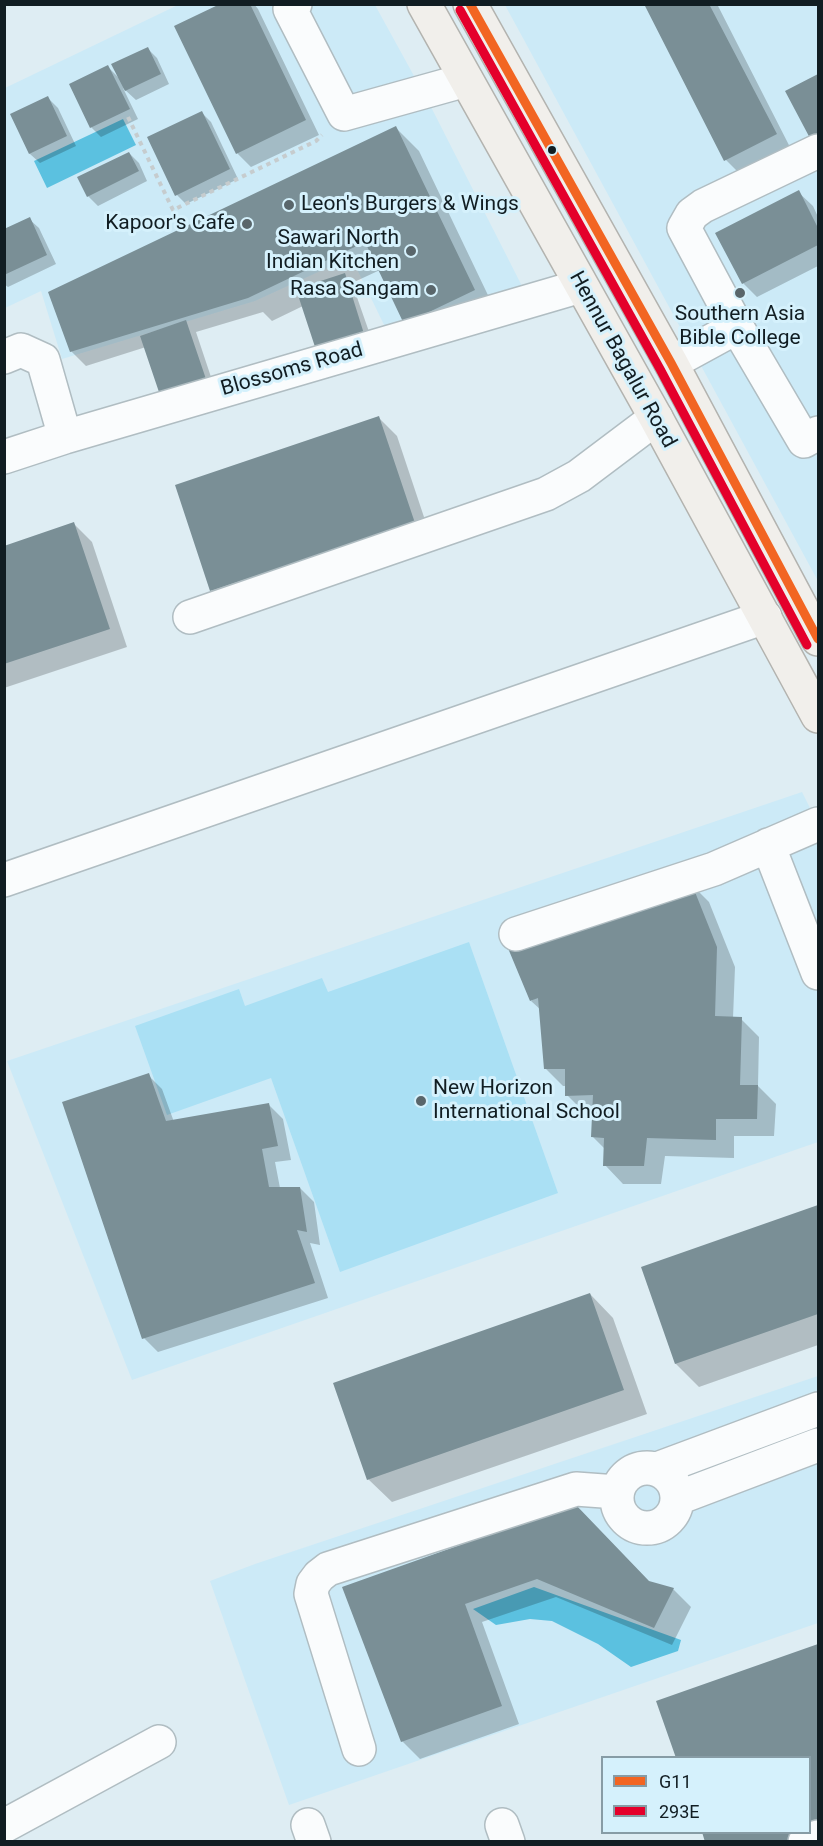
<!DOCTYPE html>
<html>
<head>
<meta charset="utf-8">
<style>
	body { margin:0 }
	#map { position:relative; width:823px; height:1846px; overflow:hidden; background:#deedf3; font-family:Roboto,sans-serif }
	canvas { display:block }
	.frame { position:absolute; inset:0; border:6px solid #111d22; pointer-events:none }
	.legend { position:absolute; left:601px; top:1756px; width:210px; height:78px; box-sizing:border-box; background:#d5f1fc; border:2px solid #879ca5; margin:0; padding:8px 10px; list-style:none; font-size:18px; color:#111d22 }
	.legend li { display:flex; align-items:center; gap:12px; height:30px }
	.legend b { width:30px; border:2px solid #879ca5 }
</style>
</head>
<body>
<div id="map">
<canvas width="823" height="1846"></canvas>
<div class="frame"></div>
<ul class="legend">
<li><b style="height:8px;background:#f26522"></b>G11</li>
<li><b style="height:8px;background:#e4002b"></b>293E</li>
</ul>
</div>
<script>
const g = document.querySelector('canvas').getContext('2d');
g.lineJoin = 'round';
function fillPath(path, color) {
  g.fillStyle = color;
  g.fill(path, 'evenodd');
}
function toPath(rows) {
  const path = new Path2D();
  for (const r of rows) {
    if (r.length === 3) {
      path.moveTo(r[0] + r[2], r[1]);
      path.arc(r[0], r[1], r[2], 0, 2 * Math.PI);
      continue;
    }
    path.moveTo(r[0], r[1]);
    for (let i = 2; i < r.length; i += 2) path.lineTo(r[i], r[i + 1]);
  }
  return path;
}
function strokePath(path, color, width, dash) {
  g.strokeStyle = color;
  g.lineWidth = width;
  g.lineCap = dash ? 'butt' : 'round';
  g.setLineDash(dash || []);
  g.stroke(path);
}
function label(font, color, halo, rows, align = 'center') {
  g.font = font + ' Roboto,sans-serif';
  g.lineWidth = 6;
  g.setLineDash([]);
  g.textBaseline = 'middle';
  g.strokeStyle = halo;
  g.fillStyle = color;
  for (const [text, x, y, turn = 0] of rows) {
    g.save();
    g.translate(x, y);
    g.rotate((+turn || 0) * Math.PI / 180);
    g.textAlign = isNaN(turn) ? turn : align;
    if (halo) g.strokeText(text, 0, 0);
    g.fillText(text, 0, 0);
    g.restore();
  }
}
const built = toPath([
	[180,4,375,5,430,105,525,292,388,333,351,257,255,301,62,359,41,291,5,308,5,88],
	[505,5,818,5,818,581],
	[802,792,818,824,818,1142,132,1380,7,1061],
	[818,1376,818,1623,289,1805,210,1581,255,1564]
]);
const green = toPath([
	[469,942,558,1193,340,1272,271,1078,167,1115,135,1026,239,989,245,1006,322,978,328,992]
]);
const water = toPath([
	[123,119,136,145,47,188,34,161],
	[534,1587,681,1640,678,1651,631,1667,598,1644,552,1621,530,1619,496,1625,473,1609]
]);
const shadow = toPath([
	[223,4,254,4,258,9,319,135,251,167,237,153],
	[645,4,717,4,793,153,744,178,726,160],
	[147,48,157,58,169,84,136,100,123,88,138,119,101,137,91,127,108,67,120,79],
	[818,75,818,146,787,91],
	[48,98,58,108,76,146,40,163,30,154,12,115],
	[201,112,211,122,238,179,186,204,177,195],
	[396,128,419,151,497,314,429,347,380,270,352,283,374,346,303,306,272,321,263,312,196,332,216,392,146,347,86,366,71,351],
	[129,153,139,163,147,181,98,206,88,196],
	[798,192,813,206,818,217,818,266,757,297,743,283],
	[29,219,39,228,56,264,8,287,4,284,4,230],
	[379,418,397,436,432,541,229,609,211,591],
	[74,524,92,542,127,647,4,688,4,547],
	[691,884,709,902,735,967,733,1018,741,1019,759,1037,758,1086,776,1104,774,1136,734,1136,734,1158,665,1156,661,1184,623,1184,605,1165,605,1149,593,1137,594,1113,585,1113,567,1095,567,1086,563,1086,545,1068,541,1010,531,1001],
	[148,1075,162,1089,174,1122,269,1105,283,1119,291,1160,275,1162,280,1188,300,1188,314,1202,320,1245,310,1243,328,1298,158,1352,144,1338],
	[818,1207,818,1345,699,1387,676,1364,643,1268],
	[590,1294,613,1318,647,1414,392,1502,368,1479],
	[593,1524,649,1582,673,1589,691,1607,672,1645,556,1597,482,1622,519,1724,420,1759,402,1741,344,1588],
	[818,1646,818,1842,810,1832,810,1758,658,1702]
]);
const building = toPath([
	[220,4,250,4,306,120,236,154,174,26],
	[644,4,709,4,777,134,724,161],
	[148,47,161,74,125,91,111,64],
	[108,65,130,109,90,128,69,84],
	[818,74,818,139,812,142,785,91],
	[48,96,67,136,29,154,10,114],
	[202,111,230,169,175,196,147,137],
	[396,126,475,290,404,324,365,242,248,298,70,352,48,292],
	[129,152,139,171,87,197,77,177],
	[799,190,818,228,818,245,742,284,715,233],
	[30,217,47,255,4,275,4,229],
	[345,273,365,337,317,353,296,289],
	[186,320,207,382,161,398,140,336],
	[379,416,415,523,210,591,175,485],
	[74,522,110,629,4,664,4,546],
	[691,882,717,947,715,1016,742,1017,740,1085,758,1085,757,1119,716,1119,716,1140,647,1138,644,1166,603,1166,604,1138,591,1137,593,1095,565,1096,565,1069,544,1069,538,998,530,1001,505,941],
	[149,1073,166,1121,269,1103,278,1146,262,1149,269,1187,300,1187,307,1232,297,1230,315,1283,142,1339,62,1102],
	[818,1205,818,1314,675,1364,641,1267],
	[590,1293,624,1390,367,1480,333,1383],
	[575,1504,649,1581,674,1588,654,1628,537,1579,465,1604,502,1706,401,1742,342,1587],
	[818,1644,818,1833,793,1842,705,1842,702,1832,810,1832,810,1758,676,1758,656,1701]
]);
const path = toPath([
	[128,117,173,210,316,141,322,135]
]);
const minor = toPath([
	[295,4,290,9,344,114,466,80],
	[818,151,703,206,692,214,684,228,737,327,804,441,818,433],
	[4,357,21,350,43,360,65,437],
	[671,363,737,327],
	[4,457,65,437,581,286],
	[190,617,546,494,579,476,656,418],
	[768,845,818,973],
	[4,880,765,617],
	[516,934,714,869,818,824],
	[647,1498,30],
	[657,1469,818,1409],
	[678,1498,818,1445],
	[359,1749,311,1594,313,1584,319,1576,328,1569,576,1489,617,1492],
	[308,1825,314,1842],
	[502,1825,508,1842],
	[4,1826,159,1742],
	[805,1842,818,1837]
]);
const major = toPath([
	[424,4,656,418,818,716],
	[470,4,671,363,818,639]
]);
const bus1 = toPath([
	[470,4,671,363,818,639]
]);
const bus2 = toPath([
	[460,10,660,369,807,645]
]);
const markers = [
	[552,150,5,"#111d22"],
	[289,205,6,"#59666b"],
	[247,224,6,"#59666b"],
	[411,251,6,"#59666b"],
	[431,290,6,"#59666b"],
	[740,293,6,"#59666b"],
	[421,1101,6,"#59666b"]
];
const poiNames = [
	["Leon's Burgers & Wings",301,205,"left"],
	["Kapoor's Cafe",235,224],
	["Sawari North",399,239],
	["Indian Kitchen",399,263],
	["Rasa Sangam",419,290],
	["Southern Asia",740,315,"center"],
	["Bible College",740,339,"center"],
	["New Horizon",433,1089,"left"],
	["International School",433,1113,"left"]
];
const streetNames = [
	["Hennur Bagalur Road",622,360,61],
	["Blossoms Road",292,370,-16]
];
fillPath(built, '#cceaf7');
fillPath(green, '#aae0f4');
fillPath(water, '#5bc1e0');
fillPath(shadow, '#0003');
fillPath(building, '#7a8f96');
strokePath(minor, '#b0bdc2', 36);
strokePath(major, '#b3b3af', 36);
strokePath(path, '#c6ccce', 4, [4.5, 4.5]);
strokePath(minor, '#fafcfd', 33);
strokePath(major, '#f1efeb', 33);
strokePath(bus1, '#f26522', 9);
strokePath(bus2, '#e4002b', 9);
for (const [x, y, r, color] of markers) {
  const dot = new Path2D();
  dot.arc(x, y, r, 0, 2 * Math.PI);
  g.fillStyle = color;
  g.fill(dot);
  strokePath(dot, '#d5f1fc', 2);
}
label('21px', '#111d22', '#d5f1fc', poiNames, 'right');
label('21px', '#111d22', '#d5f1fc', streetNames);
</script>
</body>
</html>
